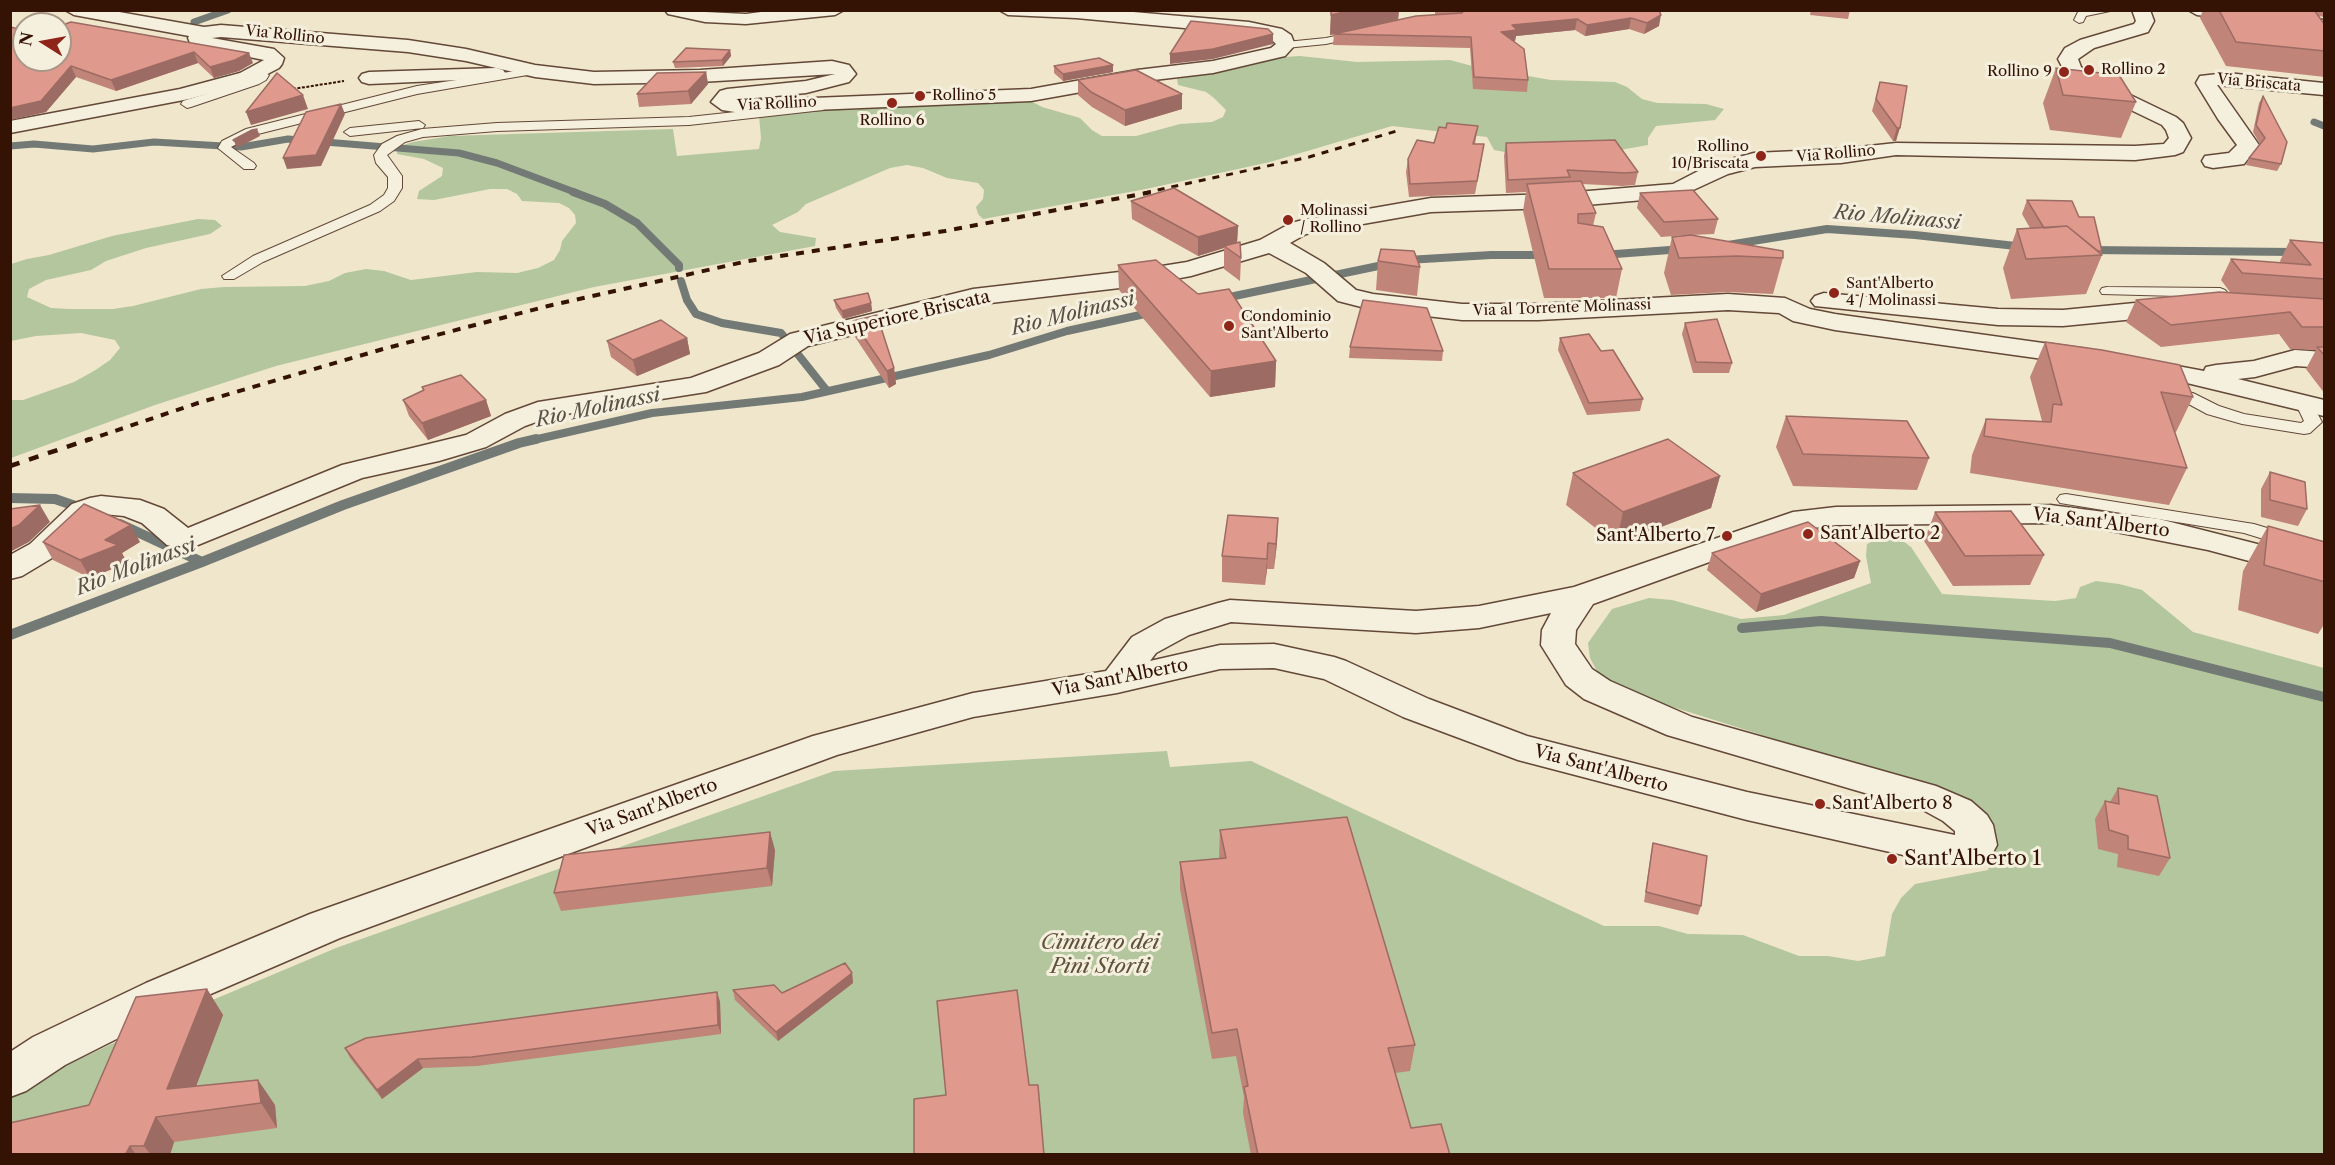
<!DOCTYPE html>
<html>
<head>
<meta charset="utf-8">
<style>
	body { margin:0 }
	#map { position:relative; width:2335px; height:1165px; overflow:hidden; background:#f0e6cc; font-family:"Libre Caslon Text",serif }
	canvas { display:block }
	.frame { position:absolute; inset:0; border:12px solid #341305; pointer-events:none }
	.north { position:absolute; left:12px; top:12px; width:60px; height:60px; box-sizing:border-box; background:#f5efde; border:2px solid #a89787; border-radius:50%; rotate:281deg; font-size:16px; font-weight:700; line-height:24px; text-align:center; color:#341305 }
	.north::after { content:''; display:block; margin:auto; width:21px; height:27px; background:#8f2418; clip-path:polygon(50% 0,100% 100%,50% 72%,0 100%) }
</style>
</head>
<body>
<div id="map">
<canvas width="2335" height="1165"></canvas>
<div class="frame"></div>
<div class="north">N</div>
</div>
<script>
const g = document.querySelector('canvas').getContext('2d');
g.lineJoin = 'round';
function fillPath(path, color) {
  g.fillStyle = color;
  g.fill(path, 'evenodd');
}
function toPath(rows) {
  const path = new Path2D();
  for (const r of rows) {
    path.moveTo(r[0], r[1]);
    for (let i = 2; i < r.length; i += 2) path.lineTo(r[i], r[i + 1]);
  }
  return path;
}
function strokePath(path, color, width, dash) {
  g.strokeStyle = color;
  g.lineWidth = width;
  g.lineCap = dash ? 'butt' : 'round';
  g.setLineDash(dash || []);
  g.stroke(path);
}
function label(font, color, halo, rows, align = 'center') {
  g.font = font + ' "Libre Caslon Text",serif';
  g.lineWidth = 6;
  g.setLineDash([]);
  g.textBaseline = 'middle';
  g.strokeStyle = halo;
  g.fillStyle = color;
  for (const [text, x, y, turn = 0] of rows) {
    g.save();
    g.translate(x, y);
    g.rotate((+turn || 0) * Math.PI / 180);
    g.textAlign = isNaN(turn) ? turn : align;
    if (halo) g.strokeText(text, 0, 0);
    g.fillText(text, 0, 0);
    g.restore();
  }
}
const green = toPath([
	[1300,56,1357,62,1450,60,1476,67,1551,80,1615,82,1627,87,1642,99,1657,103,1706,104,1724,109,1715,120,1656,126,1648,138,1648,145,1620,150,1505,152,1494,150,1487,137,1392,126,1270,162,1146,189,983,219,978,214,976,207,983,199,984,190,978,183,947,178,923,168,907,165,890,168,806,204,798,212,772,225,780,232,816,238,815,246,594,287,276,366,155,405,11,458,11,400,23,400,74,382,94,371,110,360,120,348,115,340,81,333,36,336,11,341,11,264,27,259,49,255,112,236,198,219,215,220,222,226,210,234,146,248,106,261,91,270,46,280,29,289,27,297,51,308,70,309,113,309,133,306,201,289,224,287,305,286,329,281,345,273,366,269,384,271,411,280,477,272,517,273,538,268,554,260,560,250,562,241,576,223,575,215,569,208,559,203,522,201,517,194,507,189,490,189,434,200,417,199,419,191,442,176,443,168,424,159,397,154,397,147,413,142,450,136,673,129,677,156,759,149,761,138,759,116,790,110,843,110,1029,100,1042,107,1080,118,1092,130,1102,136,1136,136,1180,124,1212,122,1223,117,1226,110,1214,98,1206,92,1178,85,1177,79,1284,57],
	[1881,537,1903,541,1911,547,1942,594,2055,601,2076,598,2080,587,2096,581,2119,584,2142,590,2193,632,2324,668,2324,1154,11,1154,10,1096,44,1076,139,1031,336,948,834,771,1167,751,1170,767,1251,761,1604,926,1659,926,1688,934,1743,935,1799,956,1828,956,1858,961,1885,956,1892,914,1901,898,1915,884,1988,870,1993,852,1990,832,1953,795,1641,697,1619,687,1599,675,1590,658,1588,643,1612,609,1649,598,1672,600,1741,619,1784,615,1871,583,1866,556,1867,544]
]);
const streamFar2 = toPath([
	[194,22,228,10],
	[2314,122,2324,126],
	[10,146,34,144,93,149,154,142,241,147,288,139,459,153,497,163,577,193]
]);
const streamFar1 = toPath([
	[573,192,605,204,637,223,679,265,679,268],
	[1728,245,1827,229,1915,235,2025,247],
	[2089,250,2294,252,2324,257],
	[1602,255,1683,249],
	[681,281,687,300,696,314,722,323,781,333,827,391],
	[1220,299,1407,260,1491,255,1548,255],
	[529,441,652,413,802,397,989,355,1067,331,1154,312]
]);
const stream = toPath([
	[10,498,55,499,84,509],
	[120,524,202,562],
	[1742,628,1821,621,2110,643,2324,697],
	[10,635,202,562,343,505,519,443,536,439]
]);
const path = toPath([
	[293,89,344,81]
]);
const lane = toPath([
	[2115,10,2086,16,2083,22,2079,23,2074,20,2079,10,2115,10],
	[1358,31,1364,34,1362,36,1326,44,1286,48,1280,45,1286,42,1326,38,1358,31],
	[535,68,539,69,539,73,417,94,254,135,231,147,254,163,256,166,254,169,244,169,218,148,222,141,246,129,417,86,535,68],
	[259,69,269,75,266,80,259,84,191,107,187,108,181,104,183,101,251,80,257,76,253,72,259,69],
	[819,103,825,107,823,110,689,125,497,131,423,137,405,142,387,155,402,176,402,188,394,201,380,211,263,262,234,279,224,279,222,276,253,256,370,205,384,195,388,188,388,177,376,163,374,155,382,144,397,136,422,129,497,123,689,117,819,103],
	[419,121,425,125,423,128,350,136,344,132,350,128,419,121],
	[2107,287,2220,288,2225,290,2236,303,2228,308,2223,306,2216,297,2102,294,2100,291,2102,288,2107,287],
	[2167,389,2193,393,2219,406,2244,414,2301,423,2304,421,2295,402,2303,397,2309,398,2322,422,2310,433,2304,434,2242,424,2207,414,2183,401,2161,398,2159,394,2167,389],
	[2066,494,2254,524,2310,541,2324,548,2324,567,2317,565,2310,556,2296,549,2244,533,2060,503,2057,499,2060,495,2066,494]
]);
const street = toPath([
	[65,10,108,10,204,27,221,25,408,40,466,49,535,65,594,72,700,70,832,61,849,65,856,74,849,82,806,93,735,100,741,101,1031,89,1137,70,1213,61,1271,48,1276,44,1269,37,1249,34,1076,18,1008,15,999,10,1110,10,1249,22,1282,29,1291,35,1295,45,1285,56,1213,73,1137,82,1031,101,741,113,722,110,711,102,720,91,727,89,806,81,835,74,700,82,594,84,535,77,466,61,408,52,221,37,212,38,274,49,284,58,282,64,279,68,254,81,189,99,10,133,10,121,180,89,240,73,264,60,191,45,188,38,189,36,74,15,65,10],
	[665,10,746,14,776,10,844,10,835,15,746,24,705,22,668,14,665,10],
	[2132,10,2150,10,2154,21,2148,32,2094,48,2078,59,2081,67,2093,77,2176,117,2183,123,2191,138,2183,152,2175,155,2135,160,1896,155,1841,163,1755,167,1728,174,1678,197,1552,208,1431,212,1306,234,1290,243,1324,263,1356,290,1373,294,1462,304,1538,304,1728,294,1785,298,1810,309,1835,314,2086,349,2096,351,2100,357,2096,363,2086,365,1835,330,1793,321,1779,313,1728,310,1538,320,1462,320,1373,310,1338,301,1306,273,1269,253,1191,276,1137,286,973,305,808,346,779,365,706,392,553,416,525,426,486,447,439,461,362,478,193,547,178,548,167,545,142,523,124,516,103,514,94,518,52,558,22,576,10,579,10,555,30,544,72,504,90,498,101,496,140,500,164,509,188,528,342,465,466,435,505,414,538,402,691,378,759,353,790,334,973,289,1137,270,1187,262,1260,240,1291,223,1299,221,1431,198,1552,194,1673,184,1712,164,1754,153,1841,149,1896,143,2135,146,2164,144,2169,138,2166,130,2162,125,2079,85,2066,74,2058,59,2065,48,2080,40,2134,24,2136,21,2132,10],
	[2188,10,2244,10,2324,20,2324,31,2197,15,2188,10],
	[496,68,503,70,506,74,503,78,369,84,362,82,359,78,362,74,369,72,496,68],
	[2227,73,2324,83,2324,95,2217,85,2259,145,2244,164,2213,168,2205,166,2202,161,2205,156,2229,153,2237,145,2218,119,2196,83,2200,76,2227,73],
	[1824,293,1998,309,2063,310,2176,299,2185,302,2189,307,2185,312,2176,315,2063,326,1998,325,1815,306,1811,301,1815,296,1824,293],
	[2295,350,2324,352,2324,368,2296,366,2255,377,2238,379,2324,400,2324,416,2187,383,2130,373,2126,367,2130,361,2140,359,2204,371,2206,367,2216,365,2254,361,2295,350],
	[2050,505,2159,519,2324,561,2324,581,2208,550,2096,528,2050,523,1836,525,1798,530,1593,604,1576,630,1575,644,1592,669,1610,681,1692,717,1936,786,1971,801,1987,815,1993,825,1997,845,1991,856,1962,866,1939,863,1747,820,1518,760,1403,717,1324,679,1274,668,1220,669,1117,693,973,717,837,755,340,938,176,1009,65,1065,26,1091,10,1097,10,1052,33,1037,146,983,310,914,813,736,973,693,1106,671,1132,637,1165,619,1218,603,1230,600,1416,611,1479,606,1574,587,1793,512,1836,507,2050,505],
	[1551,613,1542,630,1541,645,1566,685,1584,699,1667,735,1923,810,1943,821,1955,831,1955,835,1747,792,1527,736,1429,699,1346,661,1334,657,1274,644,1220,645,1150,661,1156,653,1189,635,1231,622,1416,633,1479,628,1551,613]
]);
const railFar2 = toPath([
	[1144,193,1309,157,1400,130]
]);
const railFar1 = toPath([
	[85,441,198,403,383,349,548,306,748,261,945,231,1152,192]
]);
const rail = toPath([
	[10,466,90,439]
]);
const wall = toPath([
	[1331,10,1399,10,1398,20,1435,15,1435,10,1659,10,1659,26,1644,34,1629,29,1585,36,1575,30,1516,36,1515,41,1513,41,1528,80,1527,92,1473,89,1470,48,1333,45,1334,34,1330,35],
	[1811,10,1850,10,1848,19,1810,15],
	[2203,10,2325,10,2325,17,2318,16,2325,25,2325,77,2226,66,2200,18],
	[60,26,253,63,239,71,214,78,198,63,116,91,76,77,46,112,10,120,10,27,24,60],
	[730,50,731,56,723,66,675,68,673,62],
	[1054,66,1113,72,1063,81,1054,73],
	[2056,68,2136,102,2121,138,2050,130,2043,103],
	[706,72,708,84,691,104,639,107,637,94],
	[1078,80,1182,94,1182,109,1125,126,1092,107,1078,95],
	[1880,82,1907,86,1896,141,1893,141,1872,111],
	[2263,96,2281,164,2277,171,2246,165,2249,158,2260,144,2253,132,2259,103],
	[1478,126,1475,144,1482,157,1475,194,1409,197,1406,172,1408,159,1434,143,1446,128],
	[1506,143,1638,172,1635,185,1622,186,1582,184,1596,213,1593,226,1622,269,1616,298,1544,298,1523,211,1526,192,1506,193,1504,156],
	[1640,193,1718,219,1714,234,1691,235,1783,258,1773,294,1728,292,1671,295,1664,273,1672,237,1687,235,1661,237,1637,208],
	[2027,200,2079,217,2102,251,2101,254,2102,255,2086,294,2011,299,2003,268,2017,229,2030,228,2022,214],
	[1131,201,1238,226,1237,243,1241,258,1240,281,1224,269,1224,248,1198,256,1132,219],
	[2290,240,2325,243,2325,394,2306,369,2316,350,2290,349,2279,334,2161,347,2126,322,2136,300,2230,292,2221,280,2231,259,2281,263,2280,261],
	[1378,261,1420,267,1417,296,1376,290],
	[1118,265,1198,294,1276,361,1275,387,1210,397,1119,290],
	[834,300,871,303,872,311,843,319,836,308],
	[853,321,894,368,896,384,889,388,855,337],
	[1685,323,1732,363,1729,373,1693,373,1682,334],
	[687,338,690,354,637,376,611,357,607,341],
	[1560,338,1601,351,1643,399,1640,411,1587,415,1558,350],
	[2045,342,2193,397,2176,432,2175,432,2187,468,2169,505,1970,473,1972,455,1986,419,2042,421,2030,377],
	[1350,347,1443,351,1442,361,1349,358],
	[422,387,486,400,491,416,428,440,409,416,403,400,424,391],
	[1786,416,1929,458,1917,490,1793,486,1776,447],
	[2270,472,2307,509,2298,526,2261,517,2261,489],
	[1573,473,1720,476,1711,508,1616,544,1566,505],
	[1935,512,2044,555,2030,585,1953,586,1924,541],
	[1228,515,1277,543,1274,569,1267,569,1265,585,1222,582,1222,556],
	[2268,526,2325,542,2325,623,2318,634,2238,610,2243,571],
	[43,542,140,542,122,553,127,563,90,578,53,560],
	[1712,553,1860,561,1854,578,1756,612,1707,570],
	[2118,788,2170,858,2159,876,2117,867,2118,854,2098,849,2095,819,2105,801,2110,802],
	[1220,830,1415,1045,1410,1071,1395,1073,1411,1128,1450,1155,1251,1155,1243,1113,1244,1097,1236,1056,1212,1059,1180,889,1180,862,1219,858],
	[1653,843,1701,906,1698,915,1644,902,1651,853],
	[775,850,772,886,561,911,554,893],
	[852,973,853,983,778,1041,735,1000,733,990,782,993],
	[207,989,223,1015,196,1086,275,1105,277,1128,174,1142,170,1155,10,1155,89,1105],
	[717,992,720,1002,721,1034,477,1066,423,1068,382,1099,350,1058,345,1048]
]);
const shadedWall = toPath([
	[1352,10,1399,10,1398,20,1330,35,1331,15],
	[1661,15,1659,26,1644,34,1647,23],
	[1631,18,1629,29,1585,36,1587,25],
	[1577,19,1575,30,1516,36,1515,41,1499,43,1501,32,1512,25],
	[1273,34,1273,44,1213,59,1170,64,1170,54],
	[730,50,731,56,723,66,722,60],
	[194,52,198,63,116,91,111,80],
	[249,53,253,63,239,71,214,78,210,67],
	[1113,65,1113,72,1063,81,1063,74],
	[71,66,76,77,46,112,10,120,10,108],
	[706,72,708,84,691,104,688,91],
	[1182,94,1182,109,1125,126,1125,110],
	[303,95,308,109,251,125,246,112],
	[341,104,345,114,321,166,287,169,283,158],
	[1897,128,1900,128,1896,141,1893,141],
	[257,129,260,136,237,148,234,141],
	[1238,226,1237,244,1224,246,1224,248,1198,256,1198,237],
	[871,303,872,311,843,319,842,311],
	[687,338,690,354,637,376,633,360],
	[1276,361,1275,387,1210,397,1211,371],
	[894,368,896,384,889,388,887,371],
	[486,400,491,416,428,440,422,423],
	[1720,476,1711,508,1616,544,1623,512],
	[40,505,50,522,29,542,10,552,10,529],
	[1278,518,1277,543,1274,569,1276,544],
	[131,525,140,542,122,553,127,563,90,578,80,560,105,540],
	[1268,543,1267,569,1265,585,1267,559],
	[1860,561,1854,578,1756,612,1761,594],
	[770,832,775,850,772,886,767,868],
	[852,973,853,983,778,1041,776,1032],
	[207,989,223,1015,186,1113,167,1089],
	[717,992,720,1002,721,1034,718,1025],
	[418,1059,423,1068,382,1099,377,1090],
	[258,1080,275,1105,277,1128,261,1103],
	[156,1117,174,1142,170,1155,151,1155,144,1146],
	[130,1146,136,1155,125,1155]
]);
const building = toPath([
	[1331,10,1352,10,1331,15,1331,10],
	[1464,10,1659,10,1661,15,1647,23,1631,18,1587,25,1577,19,1512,25,1517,30,1501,32,1524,49,1528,80,1474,77,1471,37,1334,34,1416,16,1462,13,1464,10],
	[2219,10,2314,10,2325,25,2325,51,2236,42,2219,10],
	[1191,21,1268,29,1273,34,1213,49,1170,54,1191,21],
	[71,22,249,53,235,60,210,67,194,52,111,80,71,66,41,101,10,108,10,27,24,30,24,60,60,60,60,26,71,22],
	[686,48,730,50,722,60,673,62,686,48],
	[1099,58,1113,65,1063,74,1054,66,1099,58],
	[2056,68,2119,75,2136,102,2063,95,2056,68],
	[1136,70,1182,94,1125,110,1091,92,1078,80,1136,70],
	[706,72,688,91,637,94,657,73,706,72],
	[277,73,303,95,246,112,277,73],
	[1880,82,1907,86,1900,128,1897,128,1876,99,1880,82],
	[2263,96,2287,142,2281,164,2249,158,2265,138,2256,125,2263,96],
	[341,104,316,155,283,158,306,112,341,104],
	[1447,123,1478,126,1473,144,1484,144,1477,181,1410,184,1408,159,1417,140,1434,143,1439,127,1446,128,1447,123],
	[257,129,234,141,233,140,252,130,257,129],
	[1615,140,1638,172,1625,173,1567,170,1570,177,1508,180,1506,143,1615,140],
	[1581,181,1596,213,1578,214,1578,223,1603,227,1622,269,1549,269,1527,184,1581,181],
	[1174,188,1238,226,1198,237,1131,201,1174,188],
	[1693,190,1718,219,1664,222,1640,193,1693,190],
	[2027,200,2072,201,2079,217,2094,217,2102,251,2098,251,2067,226,2044,228,2027,200],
	[2067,226,2102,255,2026,259,2017,229,2067,226],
	[1691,235,1783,251,1783,258,1737,256,1679,258,1672,237,1691,235],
	[2290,240,2325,243,2325,279,2242,273,2231,259,2311,265,2290,240],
	[1240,242,1241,258,1224,246,1240,242],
	[1381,249,1414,251,1420,267,1378,261,1381,249],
	[1156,260,1198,294,1229,289,1276,361,1211,371,1118,265,1156,260],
	[2220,292,2325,299,2325,327,2302,327,2290,312,2171,325,2136,300,2220,292],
	[868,293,871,303,842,311,834,300,868,293],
	[1363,300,1427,308,1443,351,1350,347,1363,300],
	[877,315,894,368,887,371,853,321,877,315],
	[1717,319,1732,363,1696,362,1685,323,1717,319],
	[661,320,687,338,633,360,607,341,661,320],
	[1589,334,1601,351,1613,350,1643,399,1589,403,1560,338,1589,334],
	[2045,342,2102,350,2180,365,2193,397,2161,392,2187,468,1984,436,1986,419,2051,422,2053,404,2062,405,2045,342],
	[2317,347,2325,347,2325,356,2317,347],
	[461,375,486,400,422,423,403,400,424,390,422,387,461,375],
	[1786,416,1907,421,1929,458,1803,454,1786,416],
	[1668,439,1720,476,1623,512,1573,473,1668,439],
	[2270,472,2305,482,2307,509,2270,500,2270,472],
	[84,504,131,525,105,540,118,545,80,560,43,542,84,504],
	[40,505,19,525,10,529,10,509,40,505],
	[2011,511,2044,555,1965,556,1935,512,2011,511],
	[1228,515,1278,518,1276,544,1268,543,1267,559,1222,556,1228,515],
	[1808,522,1860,561,1761,594,1712,553,1808,522],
	[2268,526,2325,542,2325,582,2264,565,2268,526],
	[2118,788,2157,796,2170,858,2128,849,2128,836,2109,830,2105,801,2119,804,2118,788],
	[1347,817,1415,1045,1388,1048,1411,1128,1441,1124,1450,1155,1258,1155,1244,1087,1248,1086,1237,1029,1212,1033,1180,862,1226,858,1220,830,1347,817],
	[770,832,767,868,554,893,564,855,770,832],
	[1653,843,1707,856,1701,906,1646,892,1653,843],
	[845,963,852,973,776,1032,733,990,774,985,782,993,845,963],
	[207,989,167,1089,258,1080,261,1103,156,1117,144,1146,130,1146,125,1155,10,1155,10,1123,89,1105,136,997,207,989],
	[1017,990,1029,1085,1038,1085,1044,1155,914,1155,914,1099,946,1095,937,1001,1017,990],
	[717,992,718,1025,472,1057,418,1059,377,1090,345,1048,366,1038,717,992]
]);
const markers = [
	[2089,70,6,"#8f2418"],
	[2064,72,6,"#8f2418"],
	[920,96,6,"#8f2418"],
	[892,103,6,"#8f2418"],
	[1761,156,6,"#8f2418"],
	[1288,220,6,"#8f2418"],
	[1834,293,6,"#8f2418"],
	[1229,326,6,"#8f2418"],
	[1808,534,6,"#8f2418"],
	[1727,536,6,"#8f2418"],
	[1820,804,6,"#8f2418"],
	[1892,859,6,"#8f2418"]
];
const farStreetnames = [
	["Via Rollino",285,35,6],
	["Via Briscata",2259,83,5],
	["Via Rollino",777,104,-3],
	["Via Rollino",1836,154,-5],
	["Via al Torrente Molinassi",1562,308,-2]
];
const farPoinames = [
	["Rollino 2",2101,70],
	["Rollino 9",2052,72,"right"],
	["Rollino 5",932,96],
	["Rollino 6",892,121,"center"],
	["Rollino",1749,147,"right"],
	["10/Briscata",1749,164,"right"],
	["Molinassi",1300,211],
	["/ Rollino",1300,228],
	["Sant'Alberto",1846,284],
	["4 / Molinassi",1846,301],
	["Condominio",1241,317],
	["Sant'Alberto",1241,334]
];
const streetNames = [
	["Via Superiore Briscata",897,318,-13],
	["Via Sant'Alberto",2101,523,7],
	["Via Sant'Alberto",1120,678,-11],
	["Via Sant'Alberto",1601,769,15],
	["Via Sant'Alberto",652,808,-20]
];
const poiNames = [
	["Sant'Alberto 2",1820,534],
	["Sant'Alberto 7",1715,536,"right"],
	["Sant'Alberto 8",1832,804]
];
const waterNames = [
	["Rio Molinassi",1897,218,5],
	["Rio Molinassi",1073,314,-14],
	["Rio Molinassi",598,408,-12],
	["Rio Molinassi",136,567,-21]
];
const nearPoinames = [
	["Sant'Alberto 1",1904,859]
];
const nearParknames = [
	["Cimitero dei",1100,943],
	["Pini Storti",1100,967]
];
fillPath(green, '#b3c69d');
strokePath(streamFar2, '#737a75', 7);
strokePath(streamFar1, '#737a75', 8);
strokePath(stream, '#737a75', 10);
strokePath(lane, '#634837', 2);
strokePath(street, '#634837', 3);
strokePath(path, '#341305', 2, [3, 1.5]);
fillPath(lane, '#f5efde');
fillPath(street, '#f5efde');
strokePath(railFar2, '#341305', 3, [7, 7]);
strokePath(railFar1, '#341305', 4, [8, 8]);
strokePath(rail, '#341305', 4.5, [10, 10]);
fillPath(wall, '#c08479');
fillPath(shadedWall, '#9c6b63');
fillPath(building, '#df998d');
strokePath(building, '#9c6b63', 1.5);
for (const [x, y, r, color] of markers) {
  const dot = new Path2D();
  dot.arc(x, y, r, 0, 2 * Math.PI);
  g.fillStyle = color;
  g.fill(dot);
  strokePath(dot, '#f5efde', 2);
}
label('15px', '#341305', '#f5efde', farStreetnames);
label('15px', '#341305', '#f5efde', farPoinames, 'left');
label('18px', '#341305', '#f5efde', streetNames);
label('18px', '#341305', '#f5efde', poiNames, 'left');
label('italic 20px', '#594f46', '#f5efde', waterNames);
label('21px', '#341305', '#f5efde', nearPoinames, 'left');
label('italic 21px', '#60523a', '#f5efde', nearParknames);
</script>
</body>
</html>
